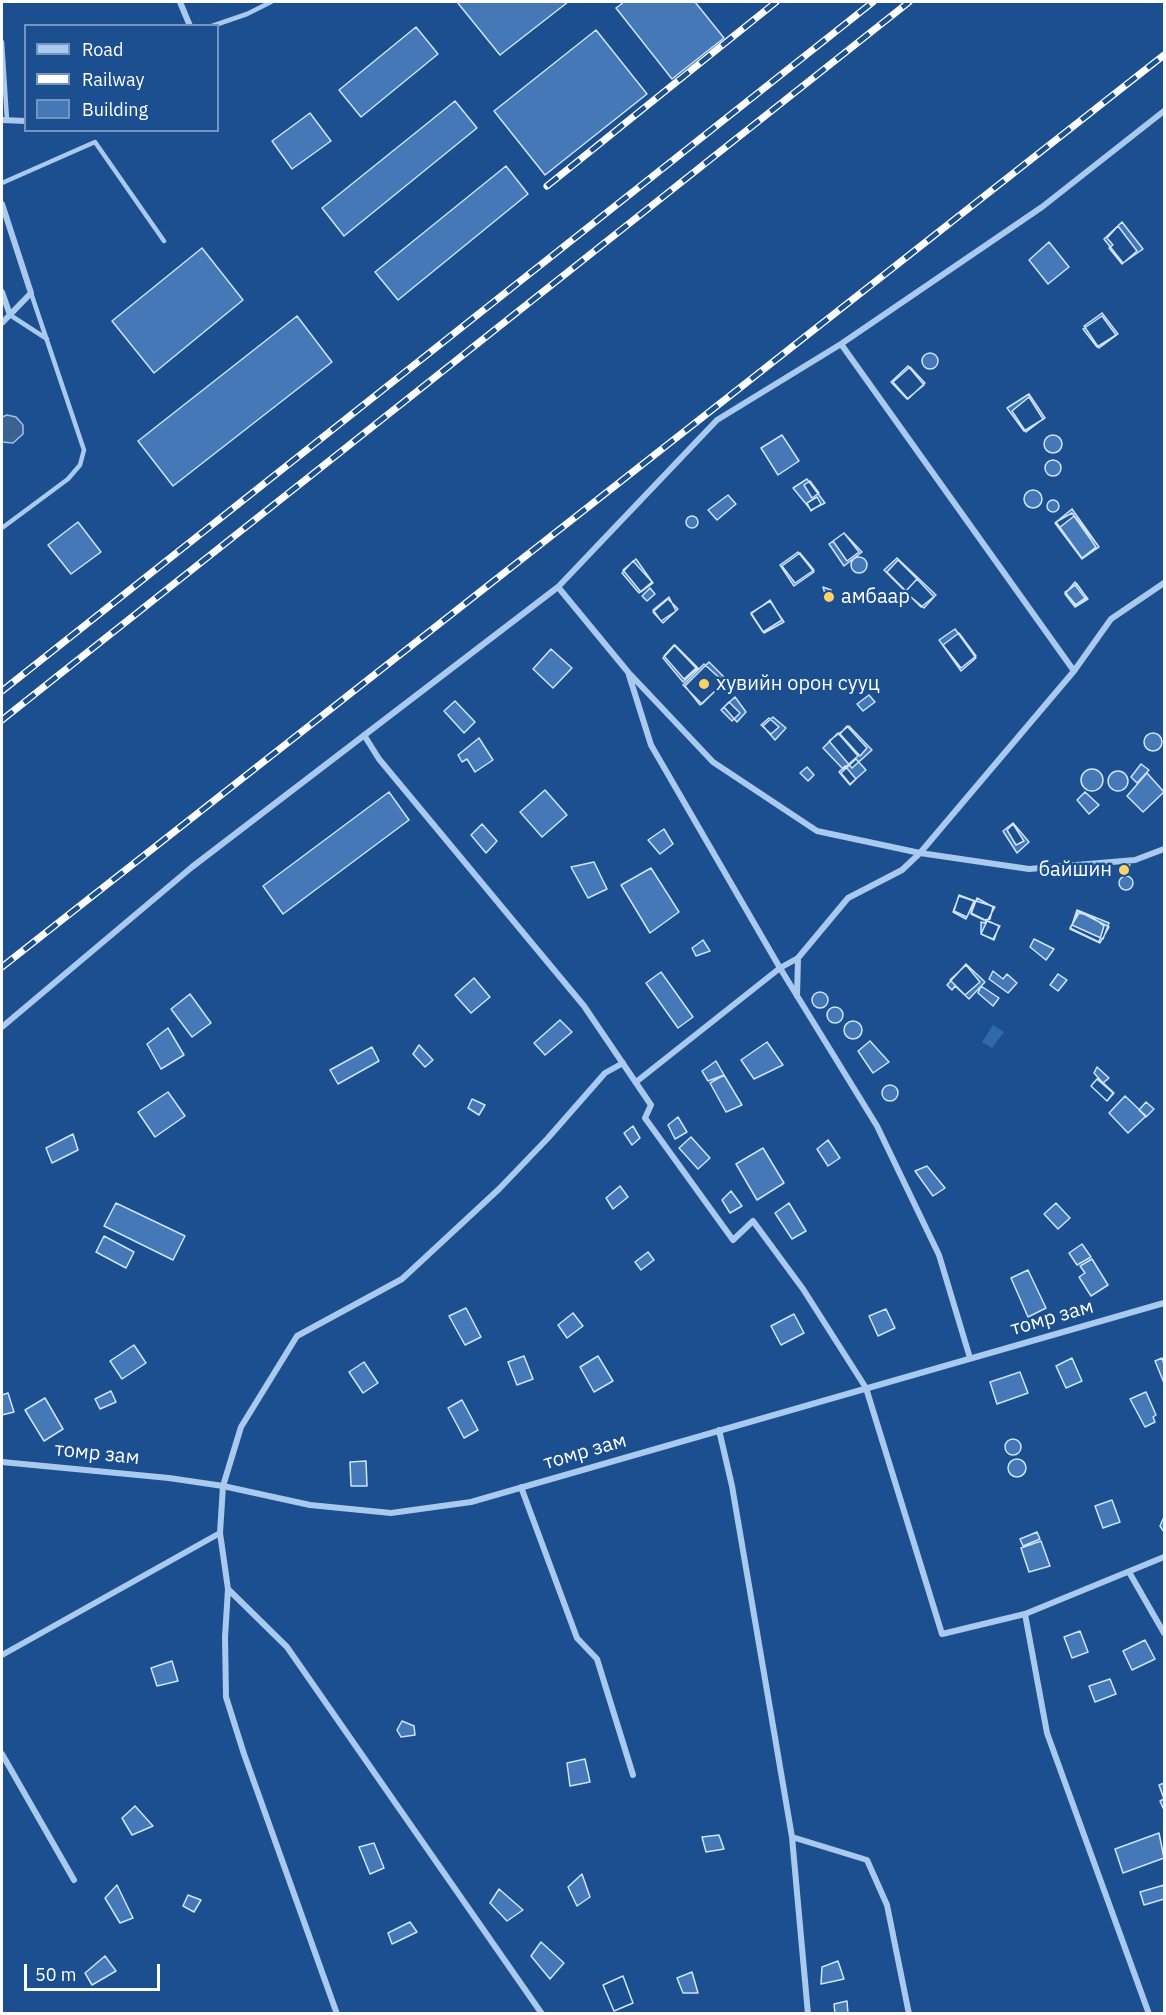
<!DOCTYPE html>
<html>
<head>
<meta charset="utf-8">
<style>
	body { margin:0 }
	#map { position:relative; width:1166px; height:2015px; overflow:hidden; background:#1b4f8f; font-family:"IBM Plex Sans",sans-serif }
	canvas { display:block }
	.frame { position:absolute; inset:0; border:3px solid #fff; pointer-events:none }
	.legend { position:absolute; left:24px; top:24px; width:195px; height:108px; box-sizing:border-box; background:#1b4f8f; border:2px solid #7695bc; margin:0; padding:8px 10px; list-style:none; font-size:18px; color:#fff }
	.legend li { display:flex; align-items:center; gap:12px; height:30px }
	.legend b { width:30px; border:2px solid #7695bc }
	.scale { position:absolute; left:24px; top:1964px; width:136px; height:27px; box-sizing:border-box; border:3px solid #fff; border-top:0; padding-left:8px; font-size:18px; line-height:21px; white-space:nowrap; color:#fff; -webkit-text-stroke:4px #1b4f8f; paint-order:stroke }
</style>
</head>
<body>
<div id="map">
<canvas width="1166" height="2015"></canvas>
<div class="frame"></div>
<ul class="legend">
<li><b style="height:8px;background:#a9c9ee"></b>Road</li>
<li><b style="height:8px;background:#fff"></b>Railway</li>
<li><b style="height:16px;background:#4478b7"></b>Building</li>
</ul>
<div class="scale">50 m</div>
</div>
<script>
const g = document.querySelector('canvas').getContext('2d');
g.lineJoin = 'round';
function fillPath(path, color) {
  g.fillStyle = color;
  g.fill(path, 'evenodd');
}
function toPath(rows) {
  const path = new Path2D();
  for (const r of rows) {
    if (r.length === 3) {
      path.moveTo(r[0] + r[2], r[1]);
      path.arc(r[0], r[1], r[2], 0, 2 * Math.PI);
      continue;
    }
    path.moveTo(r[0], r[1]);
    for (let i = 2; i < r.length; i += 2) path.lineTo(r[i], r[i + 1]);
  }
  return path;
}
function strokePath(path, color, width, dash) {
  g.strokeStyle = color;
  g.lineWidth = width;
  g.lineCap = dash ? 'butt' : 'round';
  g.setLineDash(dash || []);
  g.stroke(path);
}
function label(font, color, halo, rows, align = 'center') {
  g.font = font + ' "IBM Plex Sans",sans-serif';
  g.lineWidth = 5;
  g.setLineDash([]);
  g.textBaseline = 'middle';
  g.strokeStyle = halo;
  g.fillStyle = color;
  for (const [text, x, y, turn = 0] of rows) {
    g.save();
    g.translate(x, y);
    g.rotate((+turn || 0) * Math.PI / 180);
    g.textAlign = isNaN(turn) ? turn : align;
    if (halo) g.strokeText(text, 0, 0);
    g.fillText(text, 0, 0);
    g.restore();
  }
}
const green = toPath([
	[993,1025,1004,1032,992,1048,982,1042]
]);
const water = toPath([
	[7,415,16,417,23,425,23,434,13,443,2,442,2,417,7,415]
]);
const building = toPath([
	[457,2,568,2,500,55,457,2],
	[624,2,695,2,724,38,672,79,616,8,624,2],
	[416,27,438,54,361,117,339,90,416,27],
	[596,30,647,94,545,175,494,111,596,30],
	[455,101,477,128,344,236,322,208,455,101],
	[310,113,331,141,292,169,272,141,310,113],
	[506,166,528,194,398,300,375,272,506,166],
	[1122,222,1143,249,1123,263,1104,239,1122,222],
	[1118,226,1137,251,1122,264,1109,248,1113,245,1107,238,1118,226],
	[1049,242,1069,267,1048,284,1029,260,1049,242],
	[202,248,243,300,154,373,112,321,202,248],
	[1102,313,1118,334,1099,348,1084,326,1102,313],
	[297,316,332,362,173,486,138,441,297,316],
	[1102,316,1116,335,1097,347,1083,329,1102,316],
	[930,361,8],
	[908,366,924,385,907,399,891,382,908,366],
	[910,367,925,383,908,399,893,382,910,367],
	[1029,394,1045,418,1024,431,1007,408,1029,394],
	[1029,397,1043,419,1026,432,1012,411,1029,397],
	[782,435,799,461,778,475,761,448,782,435],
	[1053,444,9],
	[1053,468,8],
	[807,479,825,503,811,510,793,488,807,479],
	[810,481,819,493,812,498,804,485,810,481],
	[1033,499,9],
	[728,495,736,504,717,520,708,510,728,495],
	[817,497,821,504,811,511,807,503,817,497],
	[1053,506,6],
	[1072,509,1099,547,1082,559,1055,523,1072,509],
	[1072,513,1099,547,1082,558,1056,522,1072,513],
	[692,522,6],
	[1074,516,1096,547,1082,558,1059,528,1074,516],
	[78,522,101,552,71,574,48,545,78,522],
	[844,533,859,552,847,561,833,541,844,533],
	[844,533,862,552,844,566,829,544,844,533],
	[798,552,814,572,794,586,780,565,798,552],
	[800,553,814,570,795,583,782,566,800,553],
	[859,565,8],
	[897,558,936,595,921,607,884,570,897,558],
	[636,559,653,583,641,592,623,570,636,559],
	[898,560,917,579,906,591,887,572,898,560],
	[633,561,652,582,639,593,622,573,633,561],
	[917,579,934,597,924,608,905,592,917,579],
	[1075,582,1088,599,1075,607,1065,594,1075,582],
	[1077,584,1087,598,1076,605,1065,592,1077,584],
	[1075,585,1085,598,1075,605,1065,593,1075,585],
	[823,587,831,590,833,600,827,601,823,587],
	[650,588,655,594,647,601,642,596,650,588],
	[669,597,676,611,661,621,653,610,669,597],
	[668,599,678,609,663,623,653,612,668,599],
	[770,600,782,620,763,632,751,614,770,600],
	[770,601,784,622,764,633,751,613,770,601],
	[955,629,976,658,961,671,939,640,955,629],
	[959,633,976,656,961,668,943,645,959,633],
	[674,645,696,668,684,679,664,656,674,645],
	[675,645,698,668,683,682,663,658,675,645],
	[551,649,572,668,553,688,533,669,551,649],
	[709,662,727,680,700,705,685,686,709,662],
	[704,664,724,682,702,704,683,685,704,664],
	[869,695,875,702,863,711,857,704,869,695],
	[735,697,746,712,737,722,724,707,735,697],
	[455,701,475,722,464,733,444,711,455,701],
	[729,702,740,713,732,721,721,710,729,702],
	[773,717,786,728,775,740,763,726,773,717],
	[769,718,779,727,771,734,761,725,769,718],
	[847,726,867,748,860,756,840,734,847,726],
	[849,726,872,750,852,768,829,741,849,726],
	[1153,742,9],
	[838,733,858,756,843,769,823,748,838,733],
	[479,738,493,760,475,772,467,759,462,762,458,755,479,738],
	[856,759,866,770,850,784,841,773,856,759],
	[1141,764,1149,770,1137,783,1131,777,1141,764],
	[845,766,856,779,850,785,839,772,845,766],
	[807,767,814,775,808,781,800,773,807,767],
	[1092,780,11],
	[1118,781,10],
	[1147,773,1164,792,1143,812,1127,796,1147,773],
	[545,790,567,815,542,837,520,812,545,790],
	[389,792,409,820,283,914,263,886,389,792],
	[1085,792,1099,805,1089,814,1077,800,1085,792],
	[1013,823,1029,842,1017,853,1003,831,1013,823],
	[482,824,497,841,486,853,471,835,482,824],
	[1013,824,1024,841,1016,845,1007,830,1013,824],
	[664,829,673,844,660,854,648,840,664,829],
	[594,862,607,889,588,898,571,867,594,862],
	[1130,865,1125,873,1120,873,1121,866,1130,865],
	[651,868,679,912,650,933,621,885,651,868],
	[1126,883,7],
	[959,895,975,901,967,917,954,911,959,895],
	[959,896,974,901,966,919,953,912,959,896],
	[977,898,993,907,990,919,984,920,971,914,977,898],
	[976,901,995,907,987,921,971,913,976,901],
	[1077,910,1109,923,1103,939,1072,925,1077,910],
	[1078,911,1109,927,1100,943,1070,929,1078,911],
	[1079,913,1091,916,1104,926,1099,942,1070,928,1079,913],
	[986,920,999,926,994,940,981,934,981,922,985,923,986,920],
	[987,921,1000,926,993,939,981,934,987,921],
	[1034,939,1054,949,1046,960,1030,947,1034,939],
	[703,940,710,951,696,956,692,948,703,940],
	[966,964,985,982,969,999,955,986,952,990,947,985,966,964],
	[966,965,980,982,965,995,950,980,966,965],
	[993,971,1003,979,1007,974,1017,983,1008,993,989,979,993,971],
	[661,972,693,1017,678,1028,646,983,661,972],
	[1058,974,1067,980,1058,991,1050,985,1058,974],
	[474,978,490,997,471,1013,455,995,474,978],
	[981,986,999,998,993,1006,978,993,981,986],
	[820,1000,8],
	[190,994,211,1023,192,1037,171,1009,190,994],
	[835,1015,8],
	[560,1020,572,1032,545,1055,534,1043,560,1020],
	[853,1030,9],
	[168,1028,184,1055,161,1069,147,1044,168,1028],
	[870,1041,889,1062,873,1073,858,1051,870,1041],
	[767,1042,783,1065,754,1079,741,1060,767,1042],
	[419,1045,433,1060,425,1067,413,1054,419,1045],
	[372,1047,379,1061,338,1084,330,1070,372,1047],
	[716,1061,724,1075,708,1081,702,1071,716,1061],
	[1097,1067,1109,1078,1103,1083,1094,1073,1097,1067],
	[724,1075,742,1105,726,1112,710,1083,724,1075],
	[1098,1078,1114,1093,1107,1101,1091,1086,1098,1078],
	[1097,1079,1113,1093,1107,1101,1091,1086,1097,1079],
	[890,1093,8],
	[168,1092,185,1116,155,1137,138,1112,168,1092],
	[1125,1096,1146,1116,1128,1133,1109,1113,1125,1096],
	[472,1099,485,1105,479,1115,468,1108,472,1099],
	[1146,1102,1154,1109,1146,1117,1139,1110,1146,1102],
	[678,1117,687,1132,675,1139,668,1125,678,1117],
	[633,1126,640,1138,632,1145,624,1133,633,1126],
	[73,1134,78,1150,52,1163,46,1148,73,1134],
	[691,1137,710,1158,698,1169,679,1148,691,1137],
	[828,1140,840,1158,828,1166,817,1149,828,1140],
	[763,1148,784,1183,757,1200,736,1164,763,1148],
	[927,1166,945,1188,933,1196,915,1171,927,1166],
	[620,1186,628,1197,613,1209,606,1198,620,1186],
	[731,1191,742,1206,730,1213,722,1200,731,1191],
	[116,1203,185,1236,173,1260,104,1226,116,1203],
	[789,1203,806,1231,792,1239,775,1213,789,1203],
	[1056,1203,1070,1218,1058,1229,1044,1214,1056,1203],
	[104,1236,134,1252,126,1268,96,1252,104,1236],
	[1082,1244,1091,1257,1077,1265,1069,1253,1082,1244],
	[648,1252,654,1260,641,1270,635,1262,648,1252],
	[1092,1259,1108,1285,1091,1296,1079,1277,1085,1273,1080,1266,1092,1259],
	[1028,1270,1046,1308,1028,1317,1011,1278,1028,1270],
	[466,1308,481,1337,465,1345,449,1316,466,1308],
	[886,1309,895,1328,878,1336,869,1316,886,1309],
	[573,1313,583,1326,567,1338,558,1325,573,1313],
	[794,1314,804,1333,781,1345,771,1326,794,1314],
	[134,1345,146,1363,122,1379,110,1361,134,1345],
	[524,1356,533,1379,517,1385,508,1362,524,1356],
	[598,1356,613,1381,594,1392,580,1367,598,1356],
	[1072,1358,1082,1381,1066,1388,1056,1366,1072,1358],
	[1162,1358,1164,1364,1164,1383,1155,1361,1162,1358],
	[364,1362,378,1383,363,1393,349,1372,364,1362],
	[1020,1372,1028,1393,997,1404,990,1382,1020,1372],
	[111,1391,116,1402,100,1409,95,1399,111,1391],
	[1146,1392,1156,1415,1153,1417,1155,1422,1145,1427,1130,1399,1146,1392],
	[8,1393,14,1412,2,1415,2,1395,8,1393],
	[45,1398,63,1429,44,1441,25,1410,45,1398],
	[462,1400,478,1430,464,1438,448,1408,462,1400],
	[1013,1447,8],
	[1017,1468,9],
	[366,1461,367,1486,351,1486,350,1462,366,1461],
	[1112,1500,1120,1522,1103,1528,1095,1506,1112,1500],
	[1164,1517,1164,1532,1160,1526,1164,1517],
	[1037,1532,1040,1539,1023,1546,1020,1539,1037,1532],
	[1041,1541,1050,1566,1029,1572,1021,1548,1041,1541],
	[1080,1631,1088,1652,1072,1658,1064,1637,1080,1631],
	[1145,1640,1155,1659,1132,1670,1123,1651,1145,1640],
	[172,1661,178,1681,157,1686,151,1668,172,1661],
	[1110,1679,1116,1694,1095,1702,1089,1686,1110,1679],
	[402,1721,414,1726,415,1735,401,1737,397,1730,402,1721],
	[585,1759,590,1782,570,1786,567,1763,585,1759],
	[1164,1783,1164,1807,1163,1808,1160,1801,1164,1799,1159,1785,1164,1783],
	[135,1806,153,1826,132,1835,122,1818,135,1806],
	[1159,1833,1164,1858,1123,1873,1115,1849,1159,1833],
	[719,1835,724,1849,706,1852,702,1837,719,1835],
	[374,1843,384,1868,370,1874,359,1847,374,1843],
	[582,1874,590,1897,577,1906,568,1887,582,1874],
	[117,1885,133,1918,120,1923,105,1898,117,1885],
	[1164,1885,1164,1899,1144,1905,1140,1892,1164,1885],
	[499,1889,523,1910,507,1921,490,1903,499,1889],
	[188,1895,201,1900,194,1912,183,1906,188,1895],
	[410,1922,417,1932,392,1944,388,1933,410,1922],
	[541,1942,564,1963,550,1979,531,1956,541,1942],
	[105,1956,116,1971,92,1985,85,1973,105,1956],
	[838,1961,844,1979,821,1984,822,1967,838,1961],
	[692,1972,698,1993,683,1993,677,1978,692,1972],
	[623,1976,633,2003,614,2011,603,1985,623,1976],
	[623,1976,633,2003,614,2011,603,1985,623,1976],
	[847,2001,848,2014,835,2014,834,2004,847,2001]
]);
const lane = toPath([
	[212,26,247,14,271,2],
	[2,42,7,120],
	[2,183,95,142,164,241],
	[10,315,47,339],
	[2,528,68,479,80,465,84,450,31,293]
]);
const street = toPath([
	[180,2,190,26],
	[2,120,26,121],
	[2,204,31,293,2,323],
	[2,292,10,315],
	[841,344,1074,671],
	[558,587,628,672,713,762,817,831,920,853,1029,869,1135,860,1164,849],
	[628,672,651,745,780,968,877,1126,939,1255,970,1358],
	[364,735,379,759,584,1006,651,1105,645,1118,733,1240,753,1221,803,1289,866,1388,942,1634,1025,1614,1164,1557],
	[797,996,798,958,848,898,902,870,920,853,1074,671,1111,619,1164,583],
	[2,1027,192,867,558,587,717,420,841,344,1042,207,1164,111],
	[636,1082,780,968,798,958],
	[719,1430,732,1486,792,1837,808,2014],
	[2,1462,169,1478,223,1486,310,1505,391,1513,471,1502,1164,1303],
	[521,1487,577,1638,597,1659,633,1775],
	[1129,1572,1164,1633],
	[228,1589,287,1647,542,2014],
	[1025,1614,1047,1733,1149,2014],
	[2,1655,220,1533],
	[2,1754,74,1880],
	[792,1837,867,1860,887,1905,909,2014],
	[337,2014,244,1754,226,1697,225,1637,228,1589,220,1533,223,1486,241,1427,297,1336,402,1279,499,1189,548,1138,605,1073,623,1063]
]);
const rail = toPath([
	[547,186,776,2],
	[2,691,873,2],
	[2,720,909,2],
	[2,967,1164,55]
]);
const markers = [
	[829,597,6,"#ffd166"],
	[704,684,6,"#ffd166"],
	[1124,870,6,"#ffd166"]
];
const poiNames = [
	["амбаар",841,597],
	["хувийн орон сууц",716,684],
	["байшин",1112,870,"right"]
];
const streetNames = [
	["томр зам",1052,1318,-16],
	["томр зам",585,1452,-16],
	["томр зам",97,1454,6]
];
fillPath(green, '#2e69ad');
fillPath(water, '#3c6290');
strokePath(water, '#9cc4f0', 1.5);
fillPath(building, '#4478b7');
strokePath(building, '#cfe3fa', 1.5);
strokePath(lane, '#a9c9ee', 4.5);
strokePath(street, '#a9c9ee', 6);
strokePath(rail, '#fff', 7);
strokePath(rail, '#1b4f8f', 4.5, [14]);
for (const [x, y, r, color] of markers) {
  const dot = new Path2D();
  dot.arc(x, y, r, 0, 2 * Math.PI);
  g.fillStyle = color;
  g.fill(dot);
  strokePath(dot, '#1b4f8f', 2);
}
label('20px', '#fff', '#1b4f8f', poiNames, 'left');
label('20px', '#fff', '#1b4f8f', streetNames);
</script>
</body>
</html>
